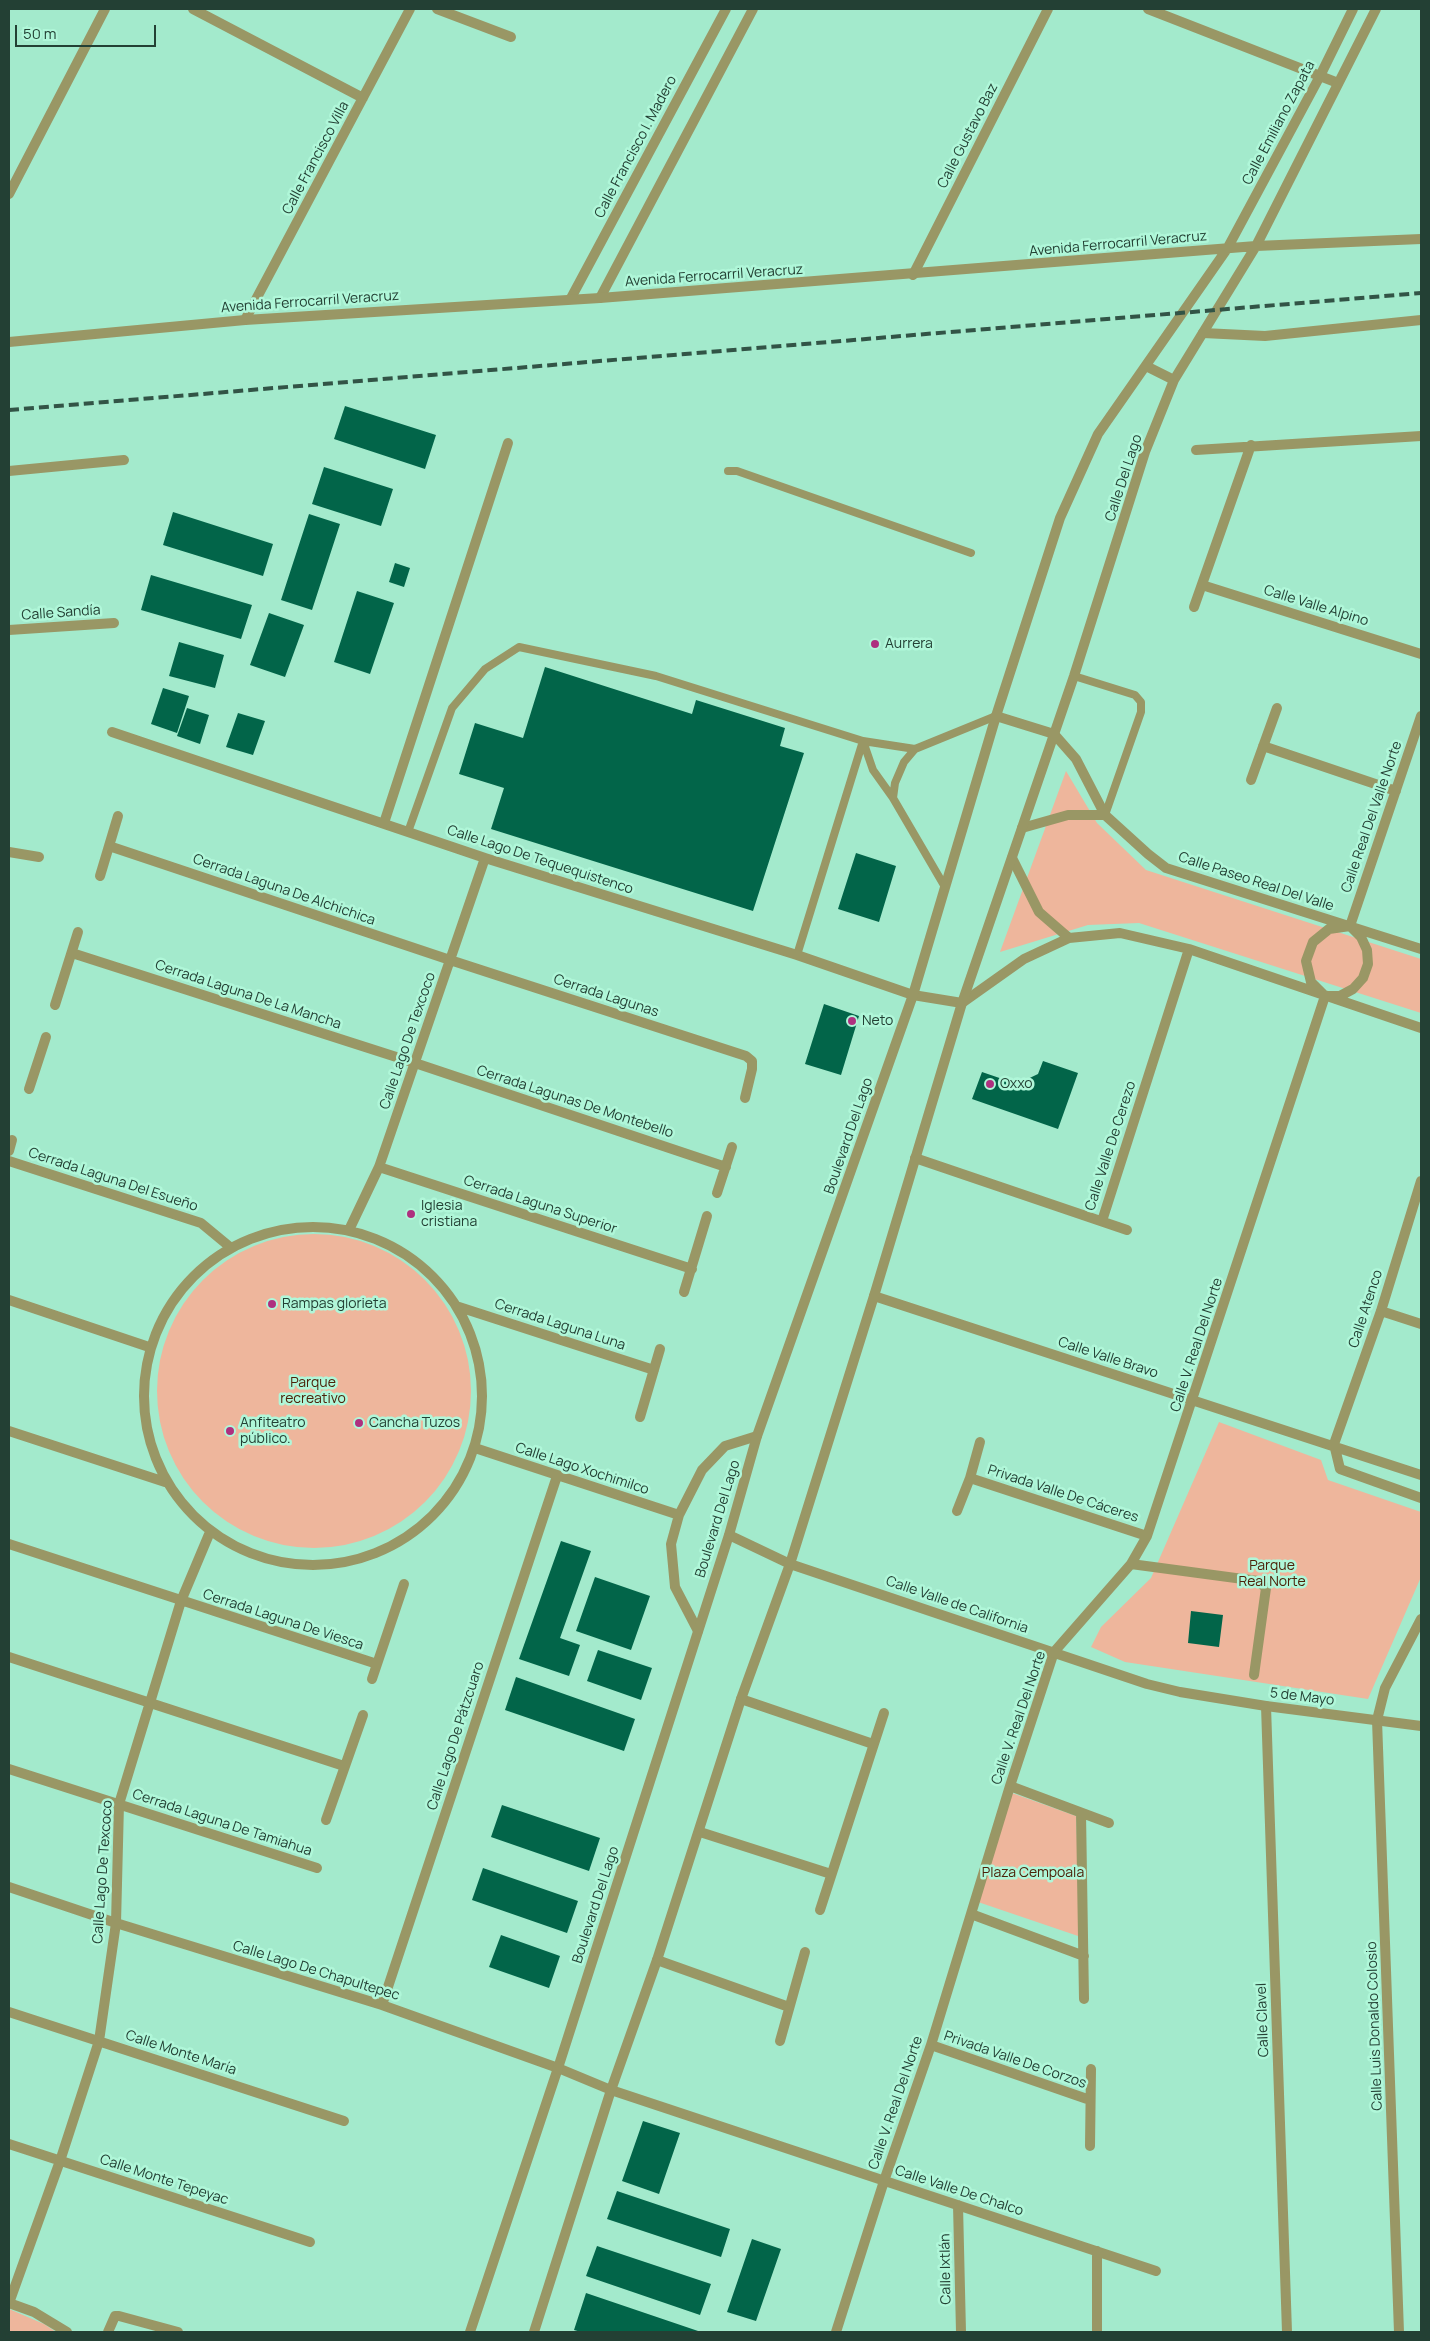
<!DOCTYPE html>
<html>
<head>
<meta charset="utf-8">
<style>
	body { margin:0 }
	#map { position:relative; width:1430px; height:2341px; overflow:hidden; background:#a3eacc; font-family:Manrope,sans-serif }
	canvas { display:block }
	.frame { position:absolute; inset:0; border:10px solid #234034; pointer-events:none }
	.scale { position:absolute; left:15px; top:25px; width:141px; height:22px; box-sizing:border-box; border:2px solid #234034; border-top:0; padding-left:6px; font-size:15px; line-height:18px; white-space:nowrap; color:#234034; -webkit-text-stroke:4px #b0f7d9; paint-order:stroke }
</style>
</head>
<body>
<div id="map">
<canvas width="1430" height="2341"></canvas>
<div class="frame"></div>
<div class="scale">50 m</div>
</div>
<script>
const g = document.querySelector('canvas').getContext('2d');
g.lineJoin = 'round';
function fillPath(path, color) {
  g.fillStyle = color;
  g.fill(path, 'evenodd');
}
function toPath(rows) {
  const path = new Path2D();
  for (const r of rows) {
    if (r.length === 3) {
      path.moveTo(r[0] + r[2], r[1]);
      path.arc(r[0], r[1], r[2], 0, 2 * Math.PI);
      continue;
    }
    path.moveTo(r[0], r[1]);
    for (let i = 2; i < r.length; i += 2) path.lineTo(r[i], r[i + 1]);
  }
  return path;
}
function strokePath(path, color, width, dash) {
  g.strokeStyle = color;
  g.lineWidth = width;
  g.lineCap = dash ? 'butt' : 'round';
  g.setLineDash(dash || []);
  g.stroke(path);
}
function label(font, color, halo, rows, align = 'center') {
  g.font = font + ' Manrope,sans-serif';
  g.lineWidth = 5;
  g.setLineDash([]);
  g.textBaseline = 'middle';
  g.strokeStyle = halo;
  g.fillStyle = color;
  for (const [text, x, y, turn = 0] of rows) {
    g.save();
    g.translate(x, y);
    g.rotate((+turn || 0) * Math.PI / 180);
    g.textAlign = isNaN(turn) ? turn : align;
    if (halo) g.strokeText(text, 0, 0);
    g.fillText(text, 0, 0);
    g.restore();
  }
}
const green = toPath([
	[1066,771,1097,823,1146,870,1421,959,1421,1013,1139,923,1088,925,1000,952],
	[314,1391,157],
	[1219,1422,1321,1460,1328,1480,1421,1512,1421,1577,1368,1699,1125,1662,1091,1647,1101,1627,1151,1578],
	[1012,1793,1076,1816,1081,1937,978,1902],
	[9,2309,44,2324,56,2332,9,2332]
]);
const building = toPath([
	[345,406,436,435,425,469,334,439],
	[324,467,393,489,381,526,312,504],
	[173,512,273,544,263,576,163,545],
	[309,514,340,524,312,610,281,600],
	[395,563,410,568,404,587,389,582],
	[151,575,252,605,241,639,141,610],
	[357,591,394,603,370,674,334,662],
	[269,613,304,625,285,677,250,665],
	[179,642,224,655,215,688,169,676],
	[545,667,692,714,696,700,785,728,780,746,804,753,753,911,491,829,504,788,459,774,475,723,523,738],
	[163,688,189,696,177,733,151,724],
	[187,708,209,715,200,744,177,736],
	[238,713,265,721,253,755,226,747],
	[856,853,896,866,879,922,838,909],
	[824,1004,859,1016,841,1075,805,1064],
	[1043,1061,1078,1073,1058,1129,972,1099,982,1072,1017,1084,1038,1074],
	[561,1541,591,1551,560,1638,580,1645,569,1676,519,1659],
	[595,1577,650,1596,631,1650,576,1631],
	[1191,1611,1223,1615,1219,1647,1188,1643],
	[598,1650,652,1668,641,1700,587,1681],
	[516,1677,635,1719,624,1751,505,1710],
	[502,1805,600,1838,589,1871,491,1837],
	[483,1868,578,1901,567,1933,472,1900],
	[501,1935,560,1956,549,1988,489,1967],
	[643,2121,680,2133,659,2194,622,2181],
	[617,2191,730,2229,721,2257,607,2219],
	[752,2239,781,2249,756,2321,727,2312],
	[597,2246,711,2284,700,2315,586,2276],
	[586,2293,701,2332,581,2332,574,2330]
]);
const service = toPath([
	[728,471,737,471,971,553],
	[1074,676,1135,695,1141,702,1141,712,1105,815],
	[863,741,873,770,893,798],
	[408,832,452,708,485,669,519,647,656,676,863,741,915,749],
	[945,887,893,798,895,783,904,762,915,749,996,716],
	[797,955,863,741]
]);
const minor = toPath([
	[193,9,363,98],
	[437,9,511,37],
	[1148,9,1338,83],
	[9,194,105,9],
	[913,275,1048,9],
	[571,298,726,9],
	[600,298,753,9],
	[245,320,410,9],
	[1203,333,1265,336,1421,320],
	[1196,450,1421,436],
	[9,471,124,460],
	[1202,585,1421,654],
	[1194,607,1251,445],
	[9,630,114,623],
	[996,716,1054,734,1076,759,1105,815,1148,854,1166,868,1421,949],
	[112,732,485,858,797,955,913,995,962,1003,1024,959,1069,938,1120,933,1189,949,1421,1028],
	[1263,746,1396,791],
	[1251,780,1277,708],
	[384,823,508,443],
	[1022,828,1068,815,1105,815],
	[109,846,450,960,746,1056,752,1061,752,1069,745,1098],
	[9,852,39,857],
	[1012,858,1039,912,1069,938],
	[100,876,118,816],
	[1350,926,1421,716],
	[1350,926,1361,937,1367,950,1368,964,1363,978,1353,989,1340,996,1325,996,1311,982,1306,961,1313,942,1329,929,1350,926],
	[72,953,415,1063,726,1167],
	[55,1005,78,932],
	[29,1089,46,1037],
	[9,1151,12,1140],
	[915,1158,1127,1230],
	[9,1161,201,1223,230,1247],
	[379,1167,692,1269],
	[717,1193,732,1147],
	[1102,1221,1189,949],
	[313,1396,169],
	[349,1230,379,1167,485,858],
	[684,1292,707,1216],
	[874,1296,1421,1475],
	[9,1300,149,1347],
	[456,1306,654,1370],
	[1381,1311,1421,1324],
	[640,1417,660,1349],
	[9,1431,165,1482],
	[1334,1444,1381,1311,1421,1181],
	[1334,1444,1340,1469,1421,1498],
	[475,1448,679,1515],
	[970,1478,1147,1536],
	[957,1511,970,1478,980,1442],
	[9,1544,377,1664],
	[1131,1564,1258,1581,1266,1588,1254,1675],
	[698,1631,675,1587,671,1544,679,1515,702,1470,725,1446,757,1436],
	[9,1657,344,1766],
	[372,1679,404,1584],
	[741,1699,873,1744],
	[1266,1706,1287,2332],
	[9,1769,317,1868],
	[1010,1786,1109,1823],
	[1081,1813,1084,1999],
	[326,1820,363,1715],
	[700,1832,831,1874],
	[9,1887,116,1923,382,2005,558,2068,611,2090,1156,2271],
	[820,1910,884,1713],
	[971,1914,1084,1956],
	[657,1960,789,2007],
	[382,2005,557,1476],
	[9,2012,344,2121],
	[780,2041,805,1952],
	[931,2045,1090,2100],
	[9,2144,310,2242],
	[1090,2146,1091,2069],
	[958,2205,961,2332],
	[1097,2251,1097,2332],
	[9,2303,60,2161,99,2041,116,1923,119,1804,181,1601,210,1532],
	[9,2303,34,2312,67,2332],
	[108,2332,115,2316,119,2316,178,2332],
	[836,2332,884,2181,931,2045,1010,1786,1054,1652,1131,1564,1147,1536,1325,996],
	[1399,2332,1377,1720,1385,1688,1421,1619]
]);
const tertiary = toPath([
	[9,342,245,320,600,298,1256,246,1421,239],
	[1146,366,1174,380],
	[729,1535,790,1564,1147,1684,1180,1692,1266,1706,1421,1726],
	[470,2332,558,2068,729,1535,757,1436,913,995,996,716,1060,518,1098,434,1227,249,1320,76,1353,9],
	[534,2332,611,2090,657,1960,741,1699,790,1564,874,1296,962,1003,1074,676,1145,452,1174,380,1256,246,1376,9]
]);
const rail = toPath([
	[9,410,1421,293]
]);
const markers = [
	[875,644,5,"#ae307f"],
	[852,1021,5,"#ae307f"],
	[990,1084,5,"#ae307f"],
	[411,1214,5,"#ae307f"],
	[272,1304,5,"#ae307f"],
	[359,1423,5,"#ae307f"],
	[230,1431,5,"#ae307f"]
];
const streetNames = [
	["Calle Emiliano Zapata",1279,123,-62],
	["Calle Gustavo Baz",968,136,-63],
	["Calle Francisco I. Madero",636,147,-62],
	["Calle Francisco Villa",316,158,-62],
	["Avenida Ferrocarril Veracruz",1118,244,-5],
	["Avenida Ferrocarril Veracruz",714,276,-4],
	["Avenida Ferrocarril Veracruz",310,302,-4],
	["Calle Del Lago",1124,478,-72],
	["Calle Valle Alpino",1316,606,17],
	["Calle Sandía",61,613,-4],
	["Calle Real Del Valle Norte",1372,817,-71],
	["Calle Lago De Tequequistenco",540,860,18],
	["Calle Paseo Real Del Valle",1256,882,18],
	["Cerrada Laguna De Alchichica",284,890,19],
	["Cerrada Laguna De La Mancha",248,995,18],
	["Cerrada Lagunas",606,996,18],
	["Calle Lago De Texcoco",408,1041,-71],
	["Cerrada Lagunas De Montebello",575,1102,18],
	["Boulevard Del Lago",849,1136,-71],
	["Calle Valle De Cerezo",1111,1146,-72],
	["Cerrada Laguna Del Esueño",113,1180,18],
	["Cerrada Laguna Superior",540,1205,18],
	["Calle Atenco",1366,1309,-72],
	["Cerrada Laguna Luna",560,1325,18],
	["Calle V. Real Del Norte",1197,1345,-72],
	["Calle Valle Bravo",1108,1358,18],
	["Calle Lago Xochimilco",582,1469,18],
	["Privada Valle De Cáceres",1063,1494,18],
	["Boulevard Del Lago",718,1519,-73],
	["Calle Valle de California",957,1605,19],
	["Cerrada Laguna De Viesca",283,1620,18],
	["5 de Mayo",1302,1697,7],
	["Calle V. Real Del Norte",1019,1718,-71],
	["Calle Lago De Pátzcuaro",456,1736,-72],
	["Cerrada Laguna De Tamiahua",222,1823,18],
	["Calle Lago De Texcoco",103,1872,-86],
	["Boulevard Del Lago",596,1905,-72],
	["Calle Lago De Chapultepec",316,1971,17],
	["Calle Clavel",1263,2020,-92],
	["Calle Luis Donaldo Colosio",1375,2026,-92],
	["Calle Monte María",181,2053,18],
	["Privada Valle De Corzos",1015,2060,19],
	["Calle V. Real Del Norte",896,2103,-71],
	["Calle Monte Tepeyac",164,2180,18],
	["Calle Valle De Chalco",959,2191,18],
	["Calle Ixtlán",946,2269,-91]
];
const poiNames = [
	["Aurrera",885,644],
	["Neto",862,1021],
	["Oxxo",1000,1084],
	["Iglesia",421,1206],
	["cristiana",421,1222],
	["Rampas glorieta",282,1304],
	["Anfiteatro",240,1423],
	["público.",240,1439],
	["Cancha Tuzos",369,1423]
];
const parkNames = [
	["Parque",313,1383],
	["recreativo",313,1399],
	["Parque",1272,1566],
	["Real Norte",1272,1582],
	["Plaza Cempoala",1033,1873]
];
fillPath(green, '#eeb69c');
fillPath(building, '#026549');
strokePath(service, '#999765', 8);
strokePath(minor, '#999765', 10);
strokePath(tertiary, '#999765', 10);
strokePath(rail, '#325446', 4, [10, 5]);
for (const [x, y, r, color] of markers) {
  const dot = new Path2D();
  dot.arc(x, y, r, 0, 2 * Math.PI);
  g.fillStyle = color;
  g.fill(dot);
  strokePath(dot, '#b0f7d9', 2);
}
label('14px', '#234034', '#b0f7d9', streetNames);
label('14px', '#234034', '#b0f7d9', poiNames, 'left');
label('14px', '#4c2109', '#b0f7d9', parkNames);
</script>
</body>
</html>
